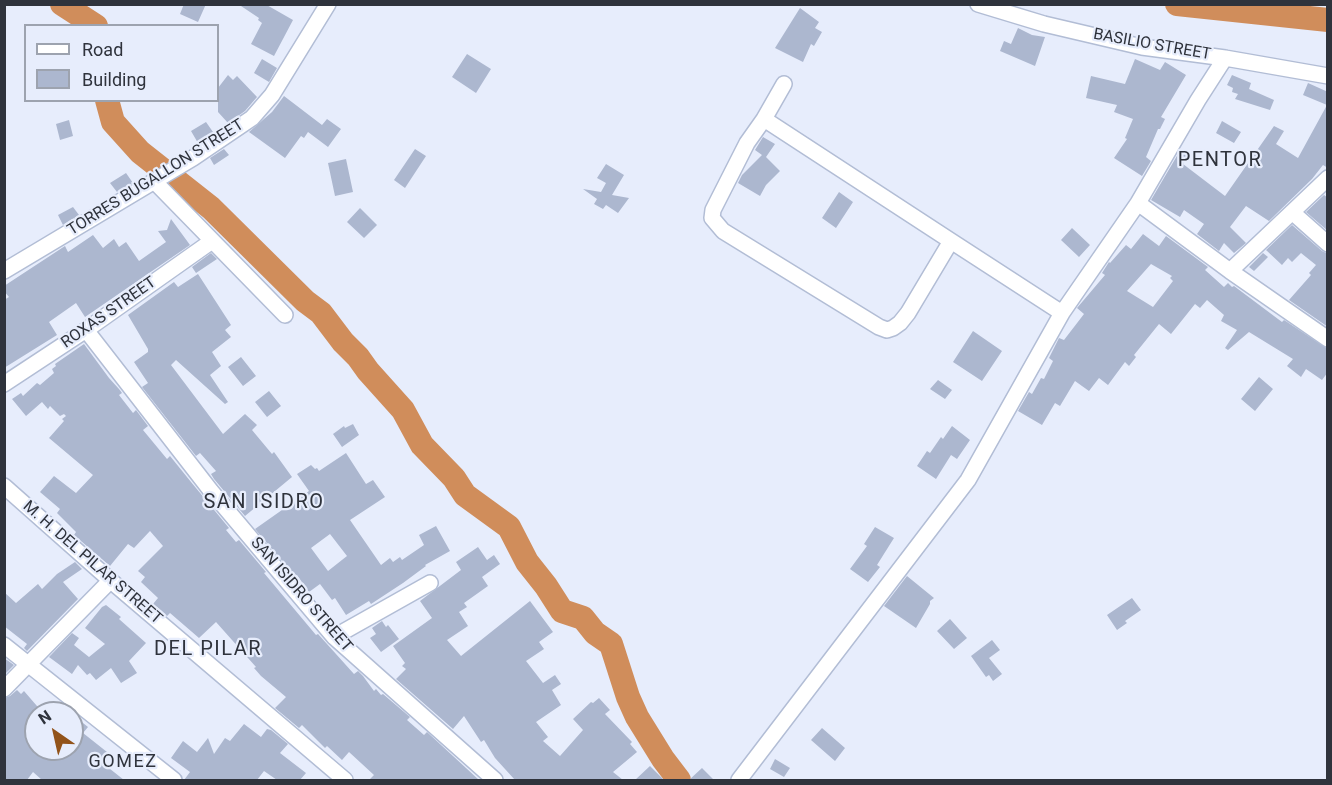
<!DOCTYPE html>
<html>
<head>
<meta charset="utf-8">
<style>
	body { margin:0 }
	#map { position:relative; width:1332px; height:785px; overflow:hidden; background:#e7edfc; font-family:Roboto,sans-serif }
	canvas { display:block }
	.frame { position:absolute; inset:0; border:6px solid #2f333c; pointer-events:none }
	.legend { position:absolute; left:24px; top:24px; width:195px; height:78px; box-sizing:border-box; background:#e7edfc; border:2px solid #9da3af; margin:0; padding:8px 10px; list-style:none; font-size:18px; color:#2f333c }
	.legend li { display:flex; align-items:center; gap:12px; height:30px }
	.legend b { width:30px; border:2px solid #9da3af }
	.north { position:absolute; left:24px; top:701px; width:60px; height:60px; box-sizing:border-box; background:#e7edfc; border:2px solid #9da3af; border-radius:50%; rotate:326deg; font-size:16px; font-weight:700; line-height:24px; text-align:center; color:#2f333c }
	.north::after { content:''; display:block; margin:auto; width:21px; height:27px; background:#92531a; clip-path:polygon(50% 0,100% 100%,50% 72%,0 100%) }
</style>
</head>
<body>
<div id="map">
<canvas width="1332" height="785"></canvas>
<div class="frame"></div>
<ul class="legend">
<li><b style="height:8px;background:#fff"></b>Road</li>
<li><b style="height:16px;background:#acb7cf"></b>Building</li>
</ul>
<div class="north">N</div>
</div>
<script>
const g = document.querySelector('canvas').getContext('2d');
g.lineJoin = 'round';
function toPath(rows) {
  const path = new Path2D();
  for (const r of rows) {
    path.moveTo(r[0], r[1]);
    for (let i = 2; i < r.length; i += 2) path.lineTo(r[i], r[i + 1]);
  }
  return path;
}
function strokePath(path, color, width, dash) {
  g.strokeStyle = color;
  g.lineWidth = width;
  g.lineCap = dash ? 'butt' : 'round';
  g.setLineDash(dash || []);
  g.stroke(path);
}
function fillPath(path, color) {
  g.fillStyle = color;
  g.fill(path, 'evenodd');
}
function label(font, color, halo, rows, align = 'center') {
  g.font = font + ' Roboto,sans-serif';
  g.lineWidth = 4.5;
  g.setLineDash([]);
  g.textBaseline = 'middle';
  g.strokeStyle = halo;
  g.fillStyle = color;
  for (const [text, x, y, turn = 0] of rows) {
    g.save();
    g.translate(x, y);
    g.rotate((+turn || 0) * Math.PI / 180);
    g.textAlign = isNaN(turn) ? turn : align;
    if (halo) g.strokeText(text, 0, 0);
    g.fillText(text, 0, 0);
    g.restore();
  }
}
const river = toPath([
	[62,4,96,26],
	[1177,4,1328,20],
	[107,100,113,122,140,152,211,208,305,301,321,313,343,342,358,357,368,371,403,410,422,445,454,478,465,495,509,527,527,562,546,586,562,611,583,618,595,633,611,644,628,697,637,717,663,759,679,780]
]);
const building = toPath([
	[184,4,206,4,198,22,180,14],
	[238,4,265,4,293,20,274,56,251,44,262,23,258,20,259,18],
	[800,8,819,22,815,28,822,32,814,46,811,44,803,62,775,48],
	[1018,28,1032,35,1045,37,1035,66,1000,51,1004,41,1011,44],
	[467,54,491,69,476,93,452,77],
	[262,59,277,68,269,82,254,73],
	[1135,59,1160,70,1165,62,1186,75,1161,117,1165,119,1160,129,1158,129,1146,157,1151,161,1142,176,1114,158,1127,139,1125,138,1133,119,1114,112,1117,105,1086,98,1091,76,1125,84],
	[228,75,233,80,237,76,257,97,245,111,228,123,218,112,218,88],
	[1232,75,1251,83,1249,89,1274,100,1270,110,1235,99,1238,94,1232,92,1233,88,1227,85],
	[1308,83,1328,92,1328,168,1323,165,1312,179,1269,221,1246,206,1230,227,1246,243,1234,253,1224,243,1219,251,1197,234,1204,224,1184,210,1180,217,1151,200,1181,149,1190,155,1183,164,1225,196,1274,126,1284,131,1276,144,1298,158,1327,105,1303,95],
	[284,96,322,125,327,119,341,129,328,147,308,132,304,138,301,136,285,158,249,132,272,112],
	[69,120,73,136,60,140,56,124],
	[1222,121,1241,132,1234,143,1216,133],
	[206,122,213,132,198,143,191,131],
	[763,137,775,144,766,157,780,171,766,185,760,196,738,183,742,175,762,155,755,150],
	[224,149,229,155,214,165,210,158],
	[415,149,426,156,405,188,394,180],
	[346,159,353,192,335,196,328,163],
	[606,164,624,175,612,195,629,198,618,213,606,205,603,209,594,204,597,199,583,189,601,192,606,183,597,178],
	[126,173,133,183,117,192,110,183],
	[839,192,853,202,836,228,822,218],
	[1324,195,1328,198,1328,231,1306,212],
	[73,207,79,215,63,225,58,215],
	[360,208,377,225,364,238,347,222],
	[171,219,190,245,85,317,76,303,49,322,57,335,4,368,4,300,9,297,4,291,4,286,65,246,68,252,93,235,103,248,114,239,119,247,126,242,139,261,166,242,158,231,167,230],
	[1292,225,1322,251,1328,254,1328,327,1289,300,1311,275,1309,273,1316,265,1301,253,1292,262,1288,258,1282,265,1266,250],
	[1072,228,1090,245,1079,257,1061,240],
	[1143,234,1159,246,1166,236,1208,267,1205,270,1224,287,1228,283,1232,287,1234,286,1282,322,1284,320,1328,349,1328,372,1322,380,1306,369,1301,377,1287,366,1293,359,1249,332,1228,350,1225,348,1237,330,1221,321,1224,315,1207,300,1200,308,1195,304,1171,334,1159,324,1134,355,1136,357,1129,366,1125,362,1108,385,1099,378,1089,391,1075,381,1060,406,1055,403,1042,425,1018,411,1029,392,1032,394,1041,378,1044,379,1053,361,1049,358,1059,338,1064,340,1084,314,1077,308,1105,275,1102,273,1109,262,1110,263,1126,245,1131,249],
	[1151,264,1172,276,1170,278,1173,281,1153,307,1127,291],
	[211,253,217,259,196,273,192,267],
	[1263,253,1268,257,1254,271,1249,267],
	[198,274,231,325,225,330,231,337,212,352,221,366,210,375,228,402,225,404,176,360,171,365,223,434,245,414,257,425,252,430,272,454,274,452,292,477,245,516,214,479,211,474,216,471,200,453,196,456,142,387,148,383,134,362,148,352,148,349,128,315,174,282,178,287],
	[973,331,1002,351,982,381,953,362],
	[84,344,109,378,119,389,122,393,119,395,133,413,136,410,148,426,143,430,167,459,170,456,191,482,229,528,226,530,236,542,239,540,266,572,264,573,316,635,318,634,354,674,358,671,363,676,374,691,376,689,381,695,383,694,410,717,407,720,424,735,427,732,479,780,369,780,374,775,349,752,342,760,327,746,325,748,302,725,299,728,275,708,286,697,261,676,254,668,256,667,216,622,199,638,170,613,167,616,153,604,158,598,141,582,145,577,138,571,163,546,150,531,134,548,128,544,110,566,74,535,76,532,57,513,60,509,40,492,54,476,76,493,93,475,49,438,64,421,62,419,66,416,64,414,60,416,50,406,48,409,42,402,26,416,12,399,21,393,23,396,37,383,40,385,54,373,52,369,56,366,55,364],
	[241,357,256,376,243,386,228,367],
	[1259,377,1273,389,1255,411,1241,399],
	[938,380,952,390,945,399,930,389],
	[269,391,281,406,267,417,255,402],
	[353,424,359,435,342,447,333,434,344,426,345,428],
	[952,426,970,440,957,459,951,455,936,479,917,466,927,451,930,453,941,437,943,439],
	[346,453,366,484,373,480,385,497,350,520,381,565,390,558,393,562,400,557,402,560,424,545,419,535,436,526,450,551,425,565,426,566,403,583,371,604,369,601,346,615,335,598,332,600,320,584,309,592,297,575,295,576,255,529,309,491,297,474,311,465,315,469,317,468,319,471],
	[330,534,347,556,328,571,311,548],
	[875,527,894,538,877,565,880,567,868,582,850,569,867,546,864,544],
	[478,547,487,560,494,555,500,564,482,577,488,586,464,603,467,607,459,612,468,626,447,640,461,656,530,601,553,632,539,642,544,649,526,661,543,683,555,675,561,684,552,690,561,705,536,722,548,737,543,741,560,756,583,730,573,719,591,702,593,703,599,698,610,710,605,714,632,742,630,744,637,752,613,772,623,780,515,780,495,758,484,740,481,742,464,716,453,729,396,679,406,669,402,666,405,663,393,646,432,618,420,601,461,570,456,562],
	[75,562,82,569,63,582,78,599,27,651,24,648,27,644,4,626,4,592,16,603,38,584,42,589,57,574],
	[907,576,934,598,930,601,930,604,916,628,884,606],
	[1132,598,1141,610,1125,621,1127,623,1117,630,1107,615],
	[106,605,121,617,119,619,146,643,129,661,137,673,121,683,111,668,96,680,90,673,87,675,78,665,72,674,49,657,72,633,79,638,74,645,89,657,105,644,85,628,102,607],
	[950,619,967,638,954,649,937,631],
	[382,621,386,627,388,625,399,639,381,652,370,638,376,634,372,628],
	[992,640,1000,650,989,658,1002,674,993,681,989,675,986,677,971,656],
	[4,658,14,665,4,675],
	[17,690,21,694,24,691,43,713,36,713,36,749,72,749,72,723,74,724,78,719,88,727,83,733,107,752,100,761,124,780,42,780,33,772,27,780,4,780,4,698,10,696],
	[244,724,261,737,267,729,271,730,288,744,280,753,306,773,300,780,277,780,264,771,257,780,184,780,190,772,171,758,183,741,197,752,208,738,214,754,225,738,230,741],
	[822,728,845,748,835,761,811,740],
	[775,759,790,768,784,777,770,769],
	[650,766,664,780,635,780],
	[702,768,714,780,689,780]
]);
const minor = toPath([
	[978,4,1044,24,1142,47,1225,58,1328,76],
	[764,119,784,84],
	[154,181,285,315],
	[1138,203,1230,271,1328,339],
	[1292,212,1328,244],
	[951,241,908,313,900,323,893,328,887,330,879,327,723,231,712,218,713,210,747,143,764,119,951,241,1062,313],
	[4,271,193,158,252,118,272,95,328,4],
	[1230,271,1328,178],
	[86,330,211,491,334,637,495,780],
	[4,384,86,330,212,241],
	[4,486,118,587,345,780],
	[334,637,430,583],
	[4,645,174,780],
	[4,689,110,581],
	[739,780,968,480,1062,313,1138,203,1198,100,1225,58]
]);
const streetNames = [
	["BASILIO STREET",1152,45,10],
	["TORRES BUGALLON STREET",156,178,-32],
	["ROXAS STREET",109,313,-35],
	["M. H. DEL PILAR STREET",92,563,41],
	["SAN ISIDRO STREET",301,595,49]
];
const neighbourhoodNames = [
	["GOMEZ",123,762]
];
const quarterNames = [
	["PENTOR",1220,161],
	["SAN ISIDRO",264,503],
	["DEL PILAR",208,650]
];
strokePath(river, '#d08d5b', 24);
fillPath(building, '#acb7cf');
strokePath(minor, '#b2bdd5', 18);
strokePath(minor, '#fff', 15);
label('16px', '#2f333c', '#e7edfc', streetNames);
g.letterSpacing = '1.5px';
label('18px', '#2f333c', '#e7edfc', neighbourhoodNames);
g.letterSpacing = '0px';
g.letterSpacing = '1.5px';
label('20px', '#2f333c', '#e7edfc', quarterNames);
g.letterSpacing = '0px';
</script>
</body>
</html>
